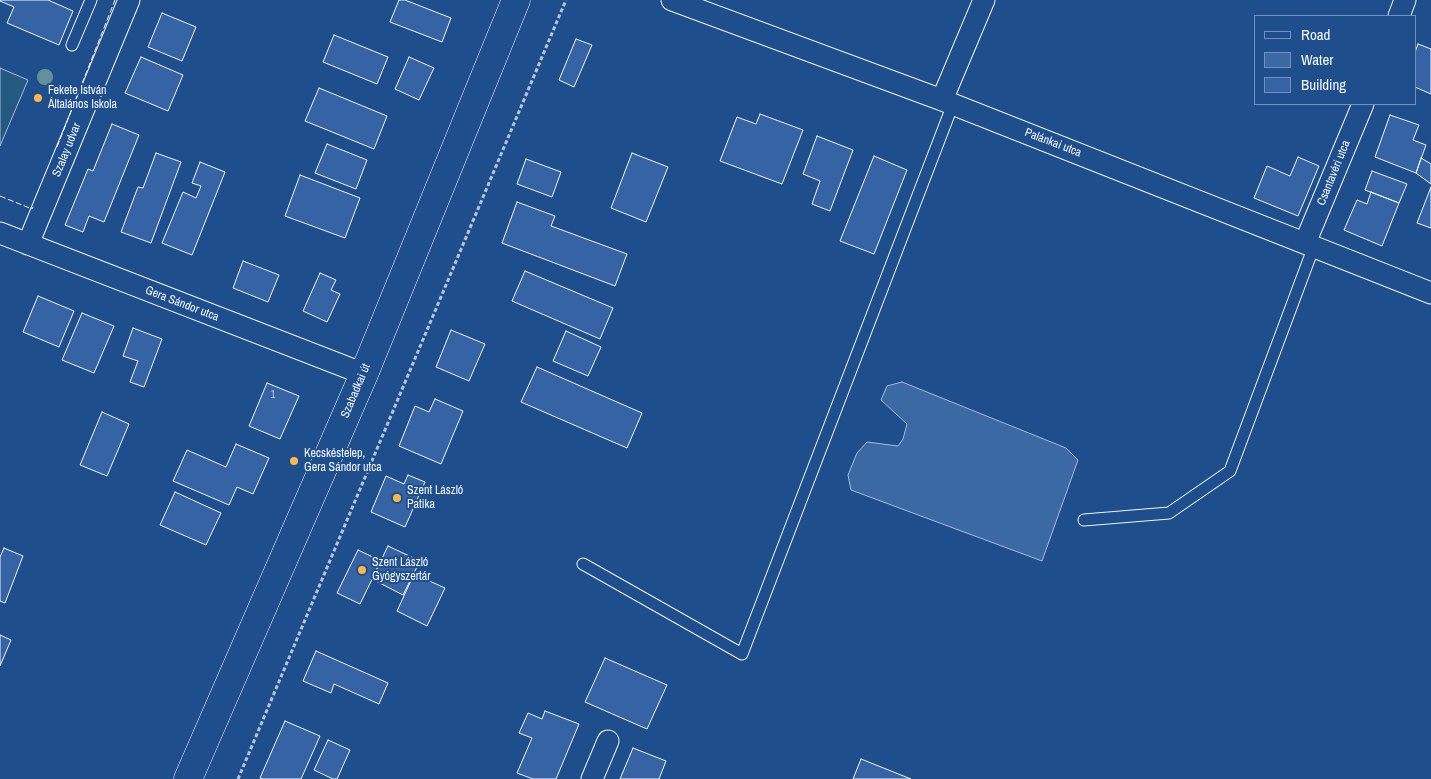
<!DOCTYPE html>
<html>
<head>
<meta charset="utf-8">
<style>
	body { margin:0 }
	#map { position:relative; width:1431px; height:779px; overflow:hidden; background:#1f4e8c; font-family:"Archivo Narrow",sans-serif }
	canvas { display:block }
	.legend { position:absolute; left:1254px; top:15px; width:162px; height:90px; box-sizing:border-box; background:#1f4e8c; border:1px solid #7391ba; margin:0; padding:6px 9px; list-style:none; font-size:15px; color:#f2f6ff }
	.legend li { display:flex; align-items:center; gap:10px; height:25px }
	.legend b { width:25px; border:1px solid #7391ba }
</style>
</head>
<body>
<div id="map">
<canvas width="1431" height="779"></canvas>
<ul class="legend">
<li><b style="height:6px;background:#1f4e8c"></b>Road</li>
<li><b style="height:14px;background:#3b69a3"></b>Water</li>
<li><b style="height:14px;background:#3563a3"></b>Building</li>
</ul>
</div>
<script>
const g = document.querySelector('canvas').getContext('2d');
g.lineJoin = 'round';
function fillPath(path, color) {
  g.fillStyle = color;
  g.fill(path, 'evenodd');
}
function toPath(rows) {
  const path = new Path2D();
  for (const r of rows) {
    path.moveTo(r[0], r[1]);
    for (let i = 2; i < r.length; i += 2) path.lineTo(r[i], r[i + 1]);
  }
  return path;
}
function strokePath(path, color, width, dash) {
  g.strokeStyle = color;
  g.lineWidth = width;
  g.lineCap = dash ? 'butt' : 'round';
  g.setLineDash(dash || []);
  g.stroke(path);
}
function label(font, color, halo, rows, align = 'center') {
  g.font = font + ' "Archivo Narrow",sans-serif';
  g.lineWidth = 4;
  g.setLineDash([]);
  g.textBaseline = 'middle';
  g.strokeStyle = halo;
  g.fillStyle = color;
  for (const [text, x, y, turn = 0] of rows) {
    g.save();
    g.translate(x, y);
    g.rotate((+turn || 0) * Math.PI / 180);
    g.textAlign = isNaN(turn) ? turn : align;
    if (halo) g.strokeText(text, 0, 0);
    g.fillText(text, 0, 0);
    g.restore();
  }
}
const green = toPath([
	[0,68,28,80,0,146,0,68]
]);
const water = toPath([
	[902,382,1066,448,1078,460,1042,561,851,490,848,475,857,453,867,442,898,446,903,439,907,424,881,400,887,386,902,382]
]);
const building = toPath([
	[0,0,48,0,73,11,59,45,7,23,14,7,0,1,0,0],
	[399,0,405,0,451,18,442,42,390,22,399,0],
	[162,13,196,27,182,61,148,47,162,13],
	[334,35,388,57,377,84,323,62,334,35],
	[576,39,592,45,574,87,559,80,576,39],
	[1418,44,1431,49,1431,94,1415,87,1415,52,1418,44],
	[141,57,183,75,168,111,125,93,141,57],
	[409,57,434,68,419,100,395,89,409,57],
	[319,88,387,116,374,149,305,121,319,88],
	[760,114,803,130,782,184,720,161,737,117,756,124,760,114],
	[1390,115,1419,125,1413,140,1426,145,1416,173,1375,157,1390,115],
	[112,124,139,135,104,222,89,216,83,232,65,225,88,169,93,171,112,124],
	[817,136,853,150,830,211,812,204,820,181,803,174,817,136],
	[327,144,367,160,356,189,315,173,327,144],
	[156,153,181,162,151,243,121,232,138,187,143,188,156,153],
	[632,153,668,167,646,222,611,208,632,153],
	[874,156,907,170,874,254,840,241,874,156],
	[1298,157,1319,166,1298,216,1254,198,1267,166,1290,176,1298,157],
	[1421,158,1431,164,1431,184,1416,173,1421,158],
	[526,159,561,172,552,197,517,184,526,159],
	[200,162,225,172,192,255,162,243,183,192,196,198,201,186,192,183,200,162],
	[1372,171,1407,184,1399,203,1365,190,1372,171],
	[300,175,360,198,345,238,285,216,300,175],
	[1431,187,1431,228,1417,223,1431,187],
	[1371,192,1399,203,1382,246,1344,230,1357,200,1367,204,1371,192],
	[517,202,555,216,551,226,627,254,615,286,502,243,517,202],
	[243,261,279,275,268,302,233,288,243,261],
	[525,271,613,308,600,339,512,301,525,271],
	[320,273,336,280,331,290,340,294,327,322,303,311,320,273],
	[38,296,74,311,59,347,23,332,38,296],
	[82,313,114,326,94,373,62,360,82,313],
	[133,328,162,339,144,387,130,382,138,361,123,356,133,328],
	[451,330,485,344,469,381,436,367,451,330],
	[566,331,601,347,588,376,553,361,566,331],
	[537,367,642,413,627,448,521,402,537,367],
	[267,383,299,396,280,439,249,426,267,383],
	[435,399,463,411,441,464,399,446,415,406,429,412,435,399],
	[102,412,129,424,107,476,80,465,102,412],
	[236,444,269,458,253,494,237,487,229,505,173,481,187,450,226,467,236,444],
	[408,475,425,482,405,527,371,512,386,476,404,484,408,475],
	[175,492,221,513,206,545,160,525,175,492],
	[388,546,420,561,403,595,372,579,388,546],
	[4,548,23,556,5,603,0,601,0,557,4,548],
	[358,550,381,561,360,604,337,593,358,550],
	[414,574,445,588,427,626,397,611,414,574],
	[0,635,11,640,0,666,0,635],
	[316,651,388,683,379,704,334,684,331,693,303,681,316,651],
	[605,658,667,685,647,729,585,702,605,658],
	[545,711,579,724,556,779,533,779,517,773,532,738,519,733,528,713,542,719,545,711],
	[285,721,320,736,301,779,263,779,260,778,285,721],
	[328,740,350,750,337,779,333,779,314,770,328,740],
	[633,748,666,761,659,779,620,779,633,748],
	[861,759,911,779,853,779,861,759]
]);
const path = toPath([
	[238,779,566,0]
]);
const lane = toPath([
	[72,45,91,0],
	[1084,520,1169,513,1230,471,1314,246],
	[583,564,742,654,953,104]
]);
const street = toPath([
	[672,0,942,100,1431,293],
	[1399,16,1405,0],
	[942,100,984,0],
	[0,233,364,374],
	[1305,243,1363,104],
	[28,244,129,0],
	[592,779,608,741]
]);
const primary = toPath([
	[188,779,364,374,516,0]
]);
const fence = toPath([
	[57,147,115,0],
	[0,196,32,209,33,207]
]);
const trees = [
	[45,77]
];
const markers = [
	[38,98,5,"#ffb74d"],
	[294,461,5,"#ffb74d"],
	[397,498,5,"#ffb74d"],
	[362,570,5,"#ffb74d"]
];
const numberNames = [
	["1",273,395]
];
const poiNames = [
	["Fekete István",48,91],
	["Általános Iskola",48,105],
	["Kecskéstelep,",304,454],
	["Gera Sándor utca",304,468],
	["Szent László",407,491],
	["Patika",407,505],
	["Szent László",372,563],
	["Gyógyszertár",372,577]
];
const streetNames = [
	["Palánkai utca",1053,143,21],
	["Szalay udvar",67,150,-68],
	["Csantavéri utca",1334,173,-68],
	["Gera Sándor utca",182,304,21],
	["Szabadkai út",356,391,-67]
];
fillPath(green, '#245a82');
strokePath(green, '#a8bbd7', 1);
fillPath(water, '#3b69a3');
strokePath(water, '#a8bbd7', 1);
fillPath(building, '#3563a3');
strokePath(building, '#f2f6ff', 1);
strokePath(lane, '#f2f6ff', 13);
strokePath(street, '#f2f6ff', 23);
strokePath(primary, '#f2f6ff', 29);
strokePath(path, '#b3c4dc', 3, [4, 2.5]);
strokePath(lane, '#1f4e8c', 11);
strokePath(street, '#1f4e8c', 21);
strokePath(primary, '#1f4e8c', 28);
strokePath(fence, '#f2f6ff', 1, [6, 2.5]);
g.fillStyle = '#61919a';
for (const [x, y] of trees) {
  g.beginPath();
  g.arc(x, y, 8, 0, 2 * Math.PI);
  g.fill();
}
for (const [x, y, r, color] of markers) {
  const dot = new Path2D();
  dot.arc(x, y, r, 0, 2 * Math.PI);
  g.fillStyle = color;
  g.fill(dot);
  strokePath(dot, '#1f4e8c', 2);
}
label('10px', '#c3d1e8', null, numberNames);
label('12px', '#f2f6ff', '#1f4e8c', poiNames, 'left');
label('12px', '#f2f6ff', '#1f4e8c', streetNames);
</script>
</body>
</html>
